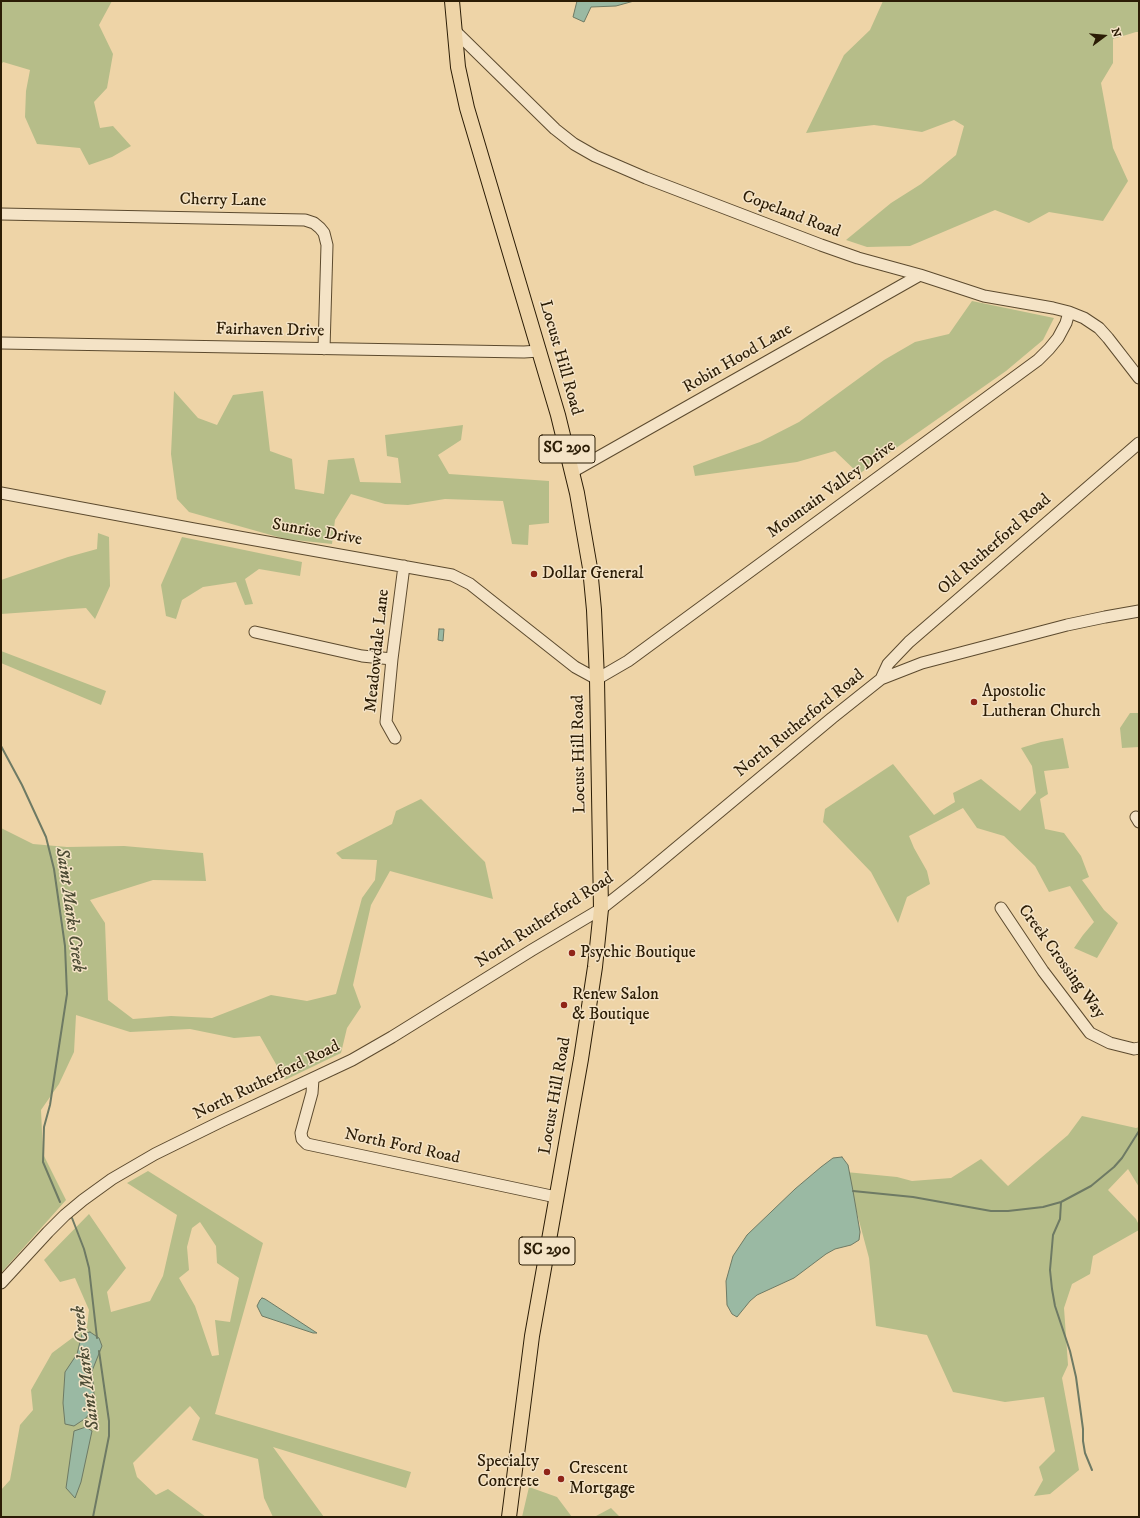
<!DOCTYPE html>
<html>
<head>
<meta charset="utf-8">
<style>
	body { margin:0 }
	#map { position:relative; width:1140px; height:1518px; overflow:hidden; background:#eed4a7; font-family:"IM FELL DW Pica",serif }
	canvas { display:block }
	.frame { position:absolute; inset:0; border:2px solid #2b1c05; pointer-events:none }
	.north { position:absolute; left:1084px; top:16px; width:40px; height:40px; -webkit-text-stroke:3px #f4e3c6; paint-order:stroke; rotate:74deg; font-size:11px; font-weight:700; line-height:16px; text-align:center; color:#2b1c05 }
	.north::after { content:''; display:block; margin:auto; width:14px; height:18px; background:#2b1c05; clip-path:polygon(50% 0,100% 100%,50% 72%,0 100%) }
</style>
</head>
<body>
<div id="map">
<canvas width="1140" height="1518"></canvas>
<div class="frame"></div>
<div class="north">N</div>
</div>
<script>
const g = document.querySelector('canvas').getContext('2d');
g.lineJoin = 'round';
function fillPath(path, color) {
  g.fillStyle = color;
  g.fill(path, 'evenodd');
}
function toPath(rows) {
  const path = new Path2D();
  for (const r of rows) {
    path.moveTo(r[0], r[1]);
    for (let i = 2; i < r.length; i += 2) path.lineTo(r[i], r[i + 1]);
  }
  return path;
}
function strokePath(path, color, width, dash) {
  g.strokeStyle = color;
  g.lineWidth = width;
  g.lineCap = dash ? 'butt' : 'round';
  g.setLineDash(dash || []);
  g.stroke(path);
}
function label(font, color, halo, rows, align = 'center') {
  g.font = font + ' "IM FELL DW Pica",serif';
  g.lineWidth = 3;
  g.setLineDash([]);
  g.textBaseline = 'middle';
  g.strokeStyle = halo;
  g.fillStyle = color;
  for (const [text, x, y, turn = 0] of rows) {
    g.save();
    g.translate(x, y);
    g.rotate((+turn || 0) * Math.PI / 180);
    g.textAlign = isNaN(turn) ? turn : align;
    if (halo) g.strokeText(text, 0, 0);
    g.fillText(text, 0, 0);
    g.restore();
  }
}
const green = toPath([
	[1,1,112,1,99,25,113,54,107,88,94,102,100,128,113,126,131,146,112,157,89,165,80,148,37,144,25,117,26,91,30,70,3,62,1,65],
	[883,1,1139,1,1139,32,1136,32,1113,39,1113,63,1101,83,1113,148,1128,181,1103,221,1049,212,1029,223,995,210,910,246,867,247,846,240,891,203,921,184,956,155,964,126,954,120,922,132,874,125,806,133,844,55,870,30],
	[972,301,1054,318,1043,340,1006,371,859,474,835,451,797,462,695,476,693,466,760,442,799,422,884,360,915,342,949,334],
	[174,391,198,418,217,425,233,395,263,391,270,451,292,459,295,489,324,494,328,460,354,458,360,482,401,483,398,458,387,456,385,435,463,425,461,440,438,455,449,474,549,481,549,523,529,525,528,545,512,544,503,501,445,499,408,505,385,504,351,494,335,520,332,544,285,539,189,512,177,499,171,454],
	[98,533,109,537,110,586,95,619,86,608,1,614,1,580,68,557,97,549],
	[182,537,302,562,300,576,259,569,245,579,253,604,245,605,236,582,203,587,182,600,176,619,166,616,161,585],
	[1,651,106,691,101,705,1,663],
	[1130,713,1139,713,1139,747,1122,748,1120,728],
	[1063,738,1069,768,1044,771,1048,794,1040,799,1045,829,1064,833,1081,856,1089,877,1082,880,1104,910,1118,923,1097,958,1074,948,1083,935,1094,922,1070,886,1049,892,1035,866,1004,836,977,828,963,808,909,836,914,848,927,871,930,884,907,897,898,923,871,872,823,822,825,809,893,764,934,815,955,802,953,793,981,779,1020,811,1036,793,1032,766,1021,748,1041,742],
	[421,799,485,862,493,899,390,871,371,905,353,985,361,1007,347,1028,341,1053,285,1080,260,1036,234,1038,190,1029,130,1032,76,1015,74,1052,59,1084,41,1110,43,1154,66,1200,1,1273,1,828,33,844,67,847,124,846,203,853,206,881,153,880,90,900,105,923,108,1000,133,1019,171,1016,212,1018,271,995,307,1001,336,994,362,898,375,880,377,860,342,859,336,853,392,824,396,811],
	[1082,1116,1136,1128,1139,1127,1139,1187,1128,1169,1108,1190,1136,1219,1139,1225,1139,1230,1093,1256,1090,1274,1072,1284,1064,1308,1068,1365,1062,1378,1079,1470,1050,1494,1034,1496,1043,1480,1039,1467,1055,1451,1044,1397,1005,1402,953,1392,927,1335,876,1326,869,1258,846,1172,897,1177,912,1181,951,1178,981,1159,1008,1186,1068,1135],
	[148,1171,263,1243,215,1414,411,1472,406,1488,273,1447,324,1517,273,1517,264,1498,258,1459,192,1440,200,1418,190,1406,133,1463,137,1477,156,1495,168,1489,206,1517,1,1517,1,1490,10,1480,20,1425,33,1410,31,1390,52,1353,87,1327,89,1310,75,1278,60,1282,44,1260,89,1214,126,1268,107,1292,111,1312,150,1301,163,1276,177,1215,127,1183],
	[200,1222,216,1246,217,1263,239,1278,230,1322,215,1320,219,1355,212,1356,195,1306,179,1278,189,1270,187,1247,192,1228],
	[529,1487,557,1497,572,1517,522,1517],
	[611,1508,620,1517,595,1517,596,1516]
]);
const water = toPath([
	[577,1,634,1,616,6,591,7,584,22,573,17,577,1],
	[439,629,444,629,443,641,438,640,439,629],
	[842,1157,848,1165,853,1191,860,1232,859,1240,851,1245,835,1249,826,1254,794,1278,757,1295,750,1301,737,1317,732,1314,727,1305,726,1281,733,1256,747,1235,795,1189,821,1167,833,1158,842,1157],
	[262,1298,265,1299,317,1333,313,1333,262,1316,257,1306,260,1300,262,1298],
	[90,1332,99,1338,102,1346,92,1371,95,1406,86,1418,74,1426,65,1424,63,1403,65,1372,77,1354,82,1334,90,1332],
	[86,1427,92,1431,81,1482,75,1498,66,1488,74,1431,86,1427]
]);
const stream = toPath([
	[1,746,22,785,46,837,54,869,65,946,67,994,50,1105,44,1127,43,1162,60,1202],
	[853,1191,913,1197,991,1211,1008,1211,1043,1207,1061,1202,1091,1186,1114,1167,1122,1158,1139,1131],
	[1061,1202,1060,1219,1053,1235,1050,1270,1052,1289,1055,1306,1070,1351,1076,1377,1083,1429,1083,1441,1085,1453,1092,1470],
	[72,1218,84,1249,89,1268,97,1338],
	[93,1517,109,1436,109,1421,99,1351]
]);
const minor = toPath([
	[454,30,555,129,574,144,595,156,646,178,821,245,858,258,920,275,984,296,1053,308,1069,312,1084,318,1099,328,1108,338,1139,378],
	[1,214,305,220,314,223,320,228,324,233,327,245,324,349],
	[1,343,524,352,539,351],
	[572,472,920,275],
	[1,493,194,529,452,575,470,584,575,667,597,679,628,661,1038,360,1049,349,1058,338,1066,323,1069,312],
	[255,632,362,656,392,659],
	[881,679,888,664,909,642,1139,443],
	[395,738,386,722,392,659,404,566],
	[1136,817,1139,822],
	[1001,908,1043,971,1090,1033,1110,1043,1134,1049,1139,1048],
	[313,1079,312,1093,301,1133,302,1139,307,1144,556,1197],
	[1,1283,48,1232,65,1215,83,1200,112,1179,155,1154,222,1121,352,1060,392,1037,532,950,601,909,639,879,832,718,881,679,922,663,1067,625,1105,617,1139,611]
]);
const major = toPath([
	[452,1,458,67,467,108,558,415,577,493,590,568,594,610,597,679,601,909,595,967,581,1059,532,1336,509,1517]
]);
const markers = [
	[534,574,4,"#8f2418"],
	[974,702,4,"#8f2418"],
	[572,953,4,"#8f2418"],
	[564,1005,4,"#8f2418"],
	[547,1472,4,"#8f2418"],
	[561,1479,4,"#8f2418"]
];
const shields = [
	[567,449,56],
	[547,1251,56]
];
const shieldNames = [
	["SC 290",567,449],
	["SC 290",547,1251]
];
const streetNames = [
	["Cherry Lane",223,201,1],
	["Copeland Road",791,215,21],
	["Fairhaven Drive",270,331,1],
	["Locust Hill Road",560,358,74],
	["Robin Hood Lane",738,359,-30],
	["Mountain Valley Drive",832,490,-36],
	["Sunrise Drive",317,533,10],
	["Old Rutherford Road",995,545,-41],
	["Meadowdale Lane",378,651,-84],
	["North Rutherford Road",800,724,-39],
	["Locust Hill Road",580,754,-91],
	["North Rutherford Road",545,921,-33],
	["Creek Crossing Way",1061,962,54],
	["North Rutherford Road",267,1081,-26],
	["Locust Hill Road",556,1096,-80],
	["North Ford Road",402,1147,12]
];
const poiNames = [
	["Dollar General",542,574],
	["Apostolic",982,692],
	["Lutheran Church",982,712],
	["Psychic Boutique",580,953],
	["Renew Salon",572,995],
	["& Boutique",572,1015],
	["Specialty",539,1462,"right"],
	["Concrete",539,1482,"right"],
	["Crescent",569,1469],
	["Mortgage",569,1489]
];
const waterNames = [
	["Saint Marks Creek",69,910,82],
	["Saint Marks Creek",87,1368,-97]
];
fillPath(green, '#b6bd89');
fillPath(water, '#9ab9a3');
strokePath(water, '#6e7a64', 1);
strokePath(stream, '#6e7a64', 2);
strokePath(minor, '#5c4a2e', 13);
strokePath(major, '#2b1c05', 16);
strokePath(minor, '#f4e3c6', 11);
strokePath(major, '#eed4a7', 14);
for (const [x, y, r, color] of markers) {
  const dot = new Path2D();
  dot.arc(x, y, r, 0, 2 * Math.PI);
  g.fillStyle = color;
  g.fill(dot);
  strokePath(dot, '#f4e3c6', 1.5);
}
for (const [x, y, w] of shields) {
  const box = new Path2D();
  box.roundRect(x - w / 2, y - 14, w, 28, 3);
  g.fillStyle = '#f4e3c6';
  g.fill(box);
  strokePath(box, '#2b1c05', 1);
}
label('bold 16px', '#2b1c05', null, shieldNames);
label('17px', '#2b1c05', '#f4e3c6', streetNames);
label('17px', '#2b1c05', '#f4e3c6', poiNames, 'left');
label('italic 18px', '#4c4b34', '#f4e3c6', waterNames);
</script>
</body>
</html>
